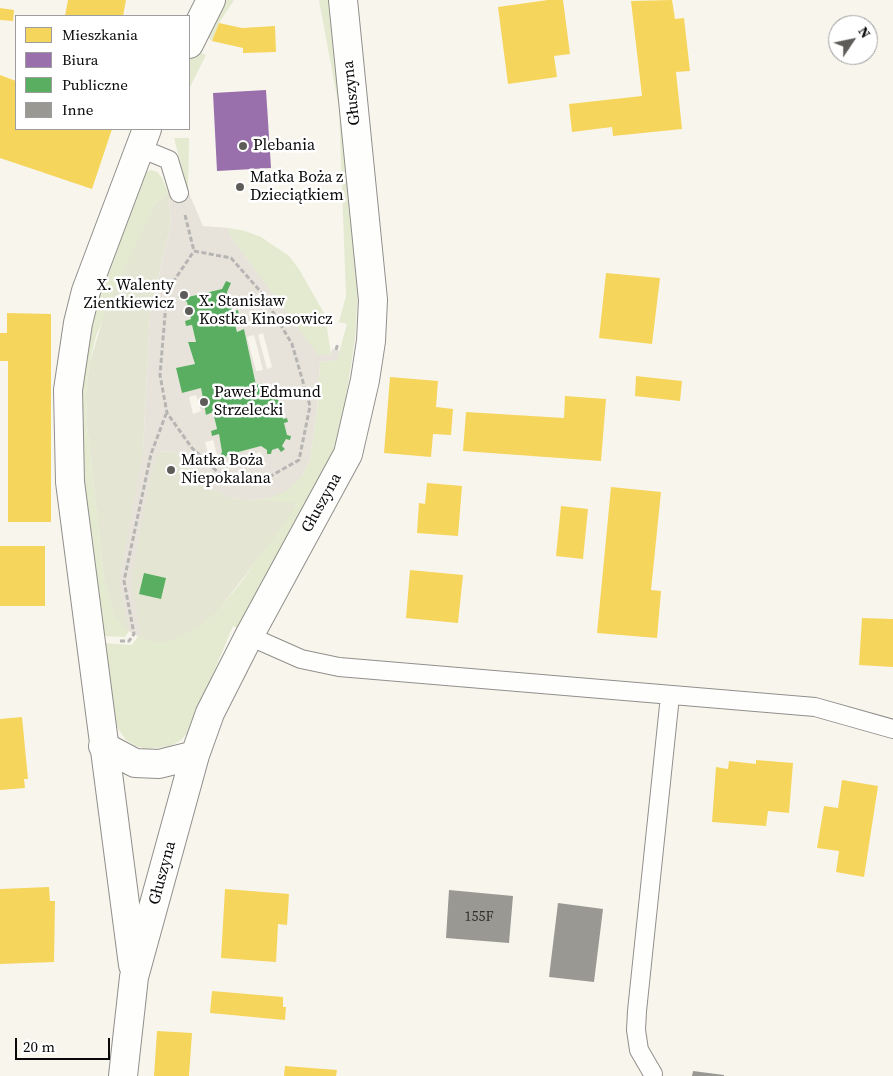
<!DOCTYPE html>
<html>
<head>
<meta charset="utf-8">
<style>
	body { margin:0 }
	#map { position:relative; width:893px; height:1076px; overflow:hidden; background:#f8f5ed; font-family:"Source Serif 4",serif }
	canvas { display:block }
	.legend { position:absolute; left:15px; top:15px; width:175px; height:115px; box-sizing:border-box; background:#fff; border:1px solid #9d9d9d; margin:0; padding:6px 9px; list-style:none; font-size:15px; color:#090909 }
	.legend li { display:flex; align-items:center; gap:10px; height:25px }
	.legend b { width:25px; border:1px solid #9d9d9d }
	.north { position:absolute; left:828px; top:15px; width:50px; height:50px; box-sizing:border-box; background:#fff; border:1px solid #9d9d9d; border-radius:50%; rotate:56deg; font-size:14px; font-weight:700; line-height:20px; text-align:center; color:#090909 }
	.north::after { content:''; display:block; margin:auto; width:18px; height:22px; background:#5d5c59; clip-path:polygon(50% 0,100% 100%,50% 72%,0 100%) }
	.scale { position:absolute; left:15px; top:1038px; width:95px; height:22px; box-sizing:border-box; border:2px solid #090909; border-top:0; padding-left:6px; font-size:15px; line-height:18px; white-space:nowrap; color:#090909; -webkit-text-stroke:4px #fff; paint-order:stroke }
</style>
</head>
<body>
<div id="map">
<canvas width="893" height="1076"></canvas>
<ul class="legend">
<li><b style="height:14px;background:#f6d55c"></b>Mieszkania</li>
<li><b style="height:14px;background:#9970ab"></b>Biura</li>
<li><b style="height:14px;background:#5aae61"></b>Publiczne</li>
<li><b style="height:14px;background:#9a9893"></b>Inne</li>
</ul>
<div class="north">N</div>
<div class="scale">20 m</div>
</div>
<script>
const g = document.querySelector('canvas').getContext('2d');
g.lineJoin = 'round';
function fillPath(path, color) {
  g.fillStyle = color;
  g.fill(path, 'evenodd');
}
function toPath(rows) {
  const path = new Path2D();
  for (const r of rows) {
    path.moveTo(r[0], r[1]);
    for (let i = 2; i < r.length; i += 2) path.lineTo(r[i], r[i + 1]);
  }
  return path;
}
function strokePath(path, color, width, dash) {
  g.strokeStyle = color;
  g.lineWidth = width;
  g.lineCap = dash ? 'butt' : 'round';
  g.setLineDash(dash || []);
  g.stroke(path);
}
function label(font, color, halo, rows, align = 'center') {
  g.font = font + ' "Source Serif 4",serif';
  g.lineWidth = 5;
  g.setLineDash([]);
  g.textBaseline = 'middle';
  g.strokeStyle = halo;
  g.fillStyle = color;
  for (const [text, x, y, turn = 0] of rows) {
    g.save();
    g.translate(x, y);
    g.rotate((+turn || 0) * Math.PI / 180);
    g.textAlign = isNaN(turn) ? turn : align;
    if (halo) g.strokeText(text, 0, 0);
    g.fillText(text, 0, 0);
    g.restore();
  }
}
const green = toPath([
	[221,0,234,0,219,23,212,41,206,35],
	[319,0,333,0,359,274,355,339,345,404,336,445,321,484,241,630,233,626,189,731,181,740,171,746,147,749,136,746,126,740,112,720,102,643,132,645,138,636,158,643,221,607,239,585,297,504,255,500,273,497,302,476,310,459,317,411,320,362,337,360,347,324,339,322,346,296,339,108],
	[201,53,206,55,189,89,189,61,191,57],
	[174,138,189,138,188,191],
	[151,170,157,172,162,178,169,194,155,203,96,336,89,365,86,394,87,425,104,579,113,612,129,631,125,637,101,636,81,458,78,399,89,313,144,173],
	[229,228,245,231,261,237,289,256,299,269,325,315,331,354,318,356,229,234]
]);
const cemetery = toPath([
	[169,194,171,224,150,313,143,450,176,452,192,472,208,487,231,498,297,503,286,522,221,607,200,626,176,639,158,643,141,638,125,629,113,612,104,579,87,425,86,394,89,365,106,309,155,203]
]);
const plaza = toPath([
	[188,191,203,226,229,228,229,234,318,355,331,354,332,349,340,351,337,360,320,362,317,411,310,459,302,476,289,489,273,497,255,500,231,498,208,487,192,472,176,452,160,451,152,470,131,581,141,632,138,636,129,631,119,582,143,451,150,313,171,224,169,194],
	[226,281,231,283,227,292,232,311,238,310,239,315,233,316,237,332,244,329,256,385,262,383,263,390,272,387,274,383,277,385,275,389,279,403,283,402,284,405,280,407,283,419,287,418,288,422,284,423,287,435,291,436,290,439,286,439,282,446,272,450,271,454,267,454,267,450,261,446,227,455,223,462,218,460,222,452,219,434,212,436,211,431,217,429,213,412,206,415,201,388,182,393,176,369,195,364,188,343,196,342,192,325,186,326,185,321,191,319,187,302,178,298,180,293,188,297,222,289],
	[263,333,272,367,267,369,258,335],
	[254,335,263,370,256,371,247,337],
	[196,395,201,411,193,414,189,397],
	[213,440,217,455,209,457,205,442],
	[261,452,262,460,230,468,228,461]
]);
const homes = toPath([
	[68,0,126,0,123,16,65,16],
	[548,0,563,0,570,54,554,56,557,77,508,84,498,7],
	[672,0,675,19,684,18,690,71,676,72,682,129,613,136,612,127,572,132,569,104,642,96,631,1],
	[0,8,14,10,13,21,0,20],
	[219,23,242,28,275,26,276,52,243,53,243,48,212,41],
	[0,75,16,81,16,129,112,129,92,189,0,158],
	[606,273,660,278,652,344,599,338],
	[7,313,51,314,51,522,8,522,8,361,0,361,0,333,7,333],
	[636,376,682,381,680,401,635,396],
	[390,377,438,381,436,407,453,409,451,435,433,434,431,457,384,453],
	[565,396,606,399,601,461,463,451,466,412,564,418],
	[427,483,462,486,458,536,417,533,419,503,425,504],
	[611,487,661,492,651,590,661,591,657,638,597,633],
	[561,506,588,509,583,559,556,556],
	[0,546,45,546,45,606,0,606],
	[410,570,463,575,458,623,406,618],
	[862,618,893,619,893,667,859,665],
	[22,717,28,779,24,779,25,788,0,790,0,719],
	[756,760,793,763,789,813,768,811,766,826,712,822,716,767,728,769,729,761,756,764],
	[842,780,878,786,864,877,836,872,839,851,817,848,824,806,838,808],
	[49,887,50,901,55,901,54,962,0,964,0,889],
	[225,889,289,894,287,925,278,924,276,962,221,958],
	[212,991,283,997,283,1007,286,1007,285,1020,210,1013],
	[157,1031,192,1033,189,1076,154,1076],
	[285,1066,337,1070,336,1076,284,1076]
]);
const offices = toPath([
	[266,90,271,168,217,171,213,93]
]);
const public = toPath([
	[226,281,231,283,227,292,232,311,238,310,239,315,233,316,237,332,244,329,256,385,262,383,263,390,272,387,274,383,278,385,275,389,279,403,283,402,284,405,280,407,283,419,287,418,288,422,284,423,287,435,291,436,290,440,286,439,282,446,285,449,281,452,278,448,272,450,271,454,267,454,267,450,261,446,227,455,223,462,218,460,222,452,219,434,212,436,211,431,217,429,213,412,206,415,201,388,182,393,176,368,195,364,188,342,196,342,192,325,186,326,185,321,191,319,187,302,178,297,180,293,188,297,222,289],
	[144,573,166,578,161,599,139,594]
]);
const building = toPath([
	[449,890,513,896,509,943,446,938],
	[558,903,603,909,594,982,549,977],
	[693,1071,724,1075,724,1076,692,1076]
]);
const path = toPath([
	[185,215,194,251],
	[194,251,231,258,261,292,292,344,310,406,299,460,269,477,223,477,192,448,167,413,160,375,167,291,194,251],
	[336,350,338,343],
	[120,641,129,641,134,634,124,581,151,454,166,414]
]);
const service = toPath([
	[140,148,169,160,179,193],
	[249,636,301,659,339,667,815,707,893,729],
	[653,1074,639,1050,636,1030,637,1011,670,696]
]);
const tertiary = toPath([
	[189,44,211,0],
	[103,746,135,763,159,764,195,755],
	[133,965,70,482,68,390,78,323,86,291,147,129],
	[123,1076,134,977,195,755,210,713,249,636,348,454,365,380,371,341,373,300,343,0]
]);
const markers = [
	[243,146,5,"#5d5c59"],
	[240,187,5,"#5d5c59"],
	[184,295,5,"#5d5c59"],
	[189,311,5,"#5d5c59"],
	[204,402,5,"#5d5c59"],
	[171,470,5,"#5d5c59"]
];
const numberNames = [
	["155F",479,917]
];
const streetNames = [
	["Głuszyna",352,93,-96],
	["Głuszyna",322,503,-61],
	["Głuszyna",163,873,-75]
];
const poiNames = [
	["Plebania",253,146],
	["Matka Boża z",250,178],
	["Dzieciątkiem",250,196],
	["X. Walenty",174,286,"right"],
	["Zientkiewicz",174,304,"right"],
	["X. Stanisław",199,302],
	["Kostka Kinosowicz",199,320],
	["Paweł Edmund",214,393],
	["Strzelecki",214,411],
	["Matka Boża",181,461],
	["Niepokalana",181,479]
];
fillPath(green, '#e3ead0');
fillPath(cemetery, '#e4e6d3');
fillPath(plaza, '#e7e3da');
fillPath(homes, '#f6d55c');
fillPath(offices, '#9970ab');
fillPath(public, '#5aae61');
fillPath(building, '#9a9893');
strokePath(service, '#918f8c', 20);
strokePath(tertiary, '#918f8c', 30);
strokePath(path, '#b6b5b4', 3, [5, 2.5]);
strokePath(service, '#fefefc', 18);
strokePath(tertiary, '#fefefc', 28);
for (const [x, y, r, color] of markers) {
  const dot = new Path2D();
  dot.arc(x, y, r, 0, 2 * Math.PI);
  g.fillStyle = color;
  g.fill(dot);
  strokePath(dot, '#fff', 2);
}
label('14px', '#2d2d2c', null, numberNames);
label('16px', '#090909', '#fff', streetNames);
label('16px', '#090909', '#fff', poiNames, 'left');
</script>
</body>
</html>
